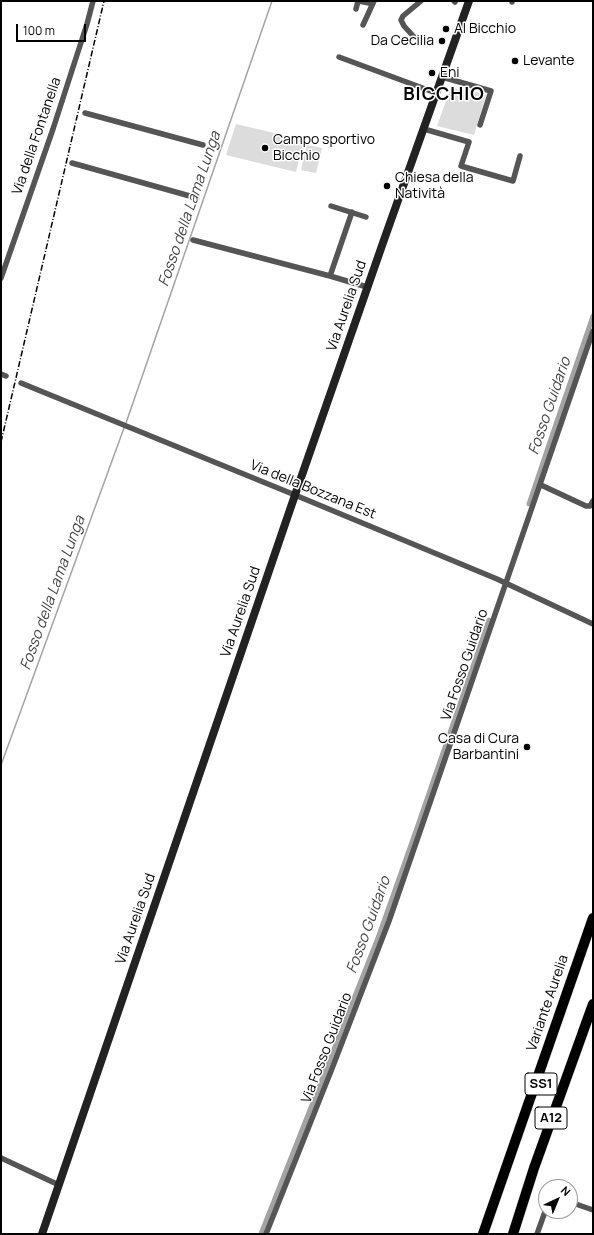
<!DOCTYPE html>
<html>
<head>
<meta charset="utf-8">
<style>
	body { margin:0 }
	#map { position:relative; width:594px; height:1235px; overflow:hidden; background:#fff; font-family:Manrope,sans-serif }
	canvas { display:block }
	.frame { position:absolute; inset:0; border:2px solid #000; pointer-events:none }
	.north { position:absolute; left:538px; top:1179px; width:40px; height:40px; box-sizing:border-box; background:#fff; border:1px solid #999; border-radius:50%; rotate:44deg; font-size:11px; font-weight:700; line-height:16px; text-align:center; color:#000 }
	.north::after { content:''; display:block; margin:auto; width:14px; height:18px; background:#000; clip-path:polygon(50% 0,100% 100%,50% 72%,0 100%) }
	.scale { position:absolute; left:16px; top:24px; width:70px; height:18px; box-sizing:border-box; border:2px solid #000; border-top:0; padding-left:5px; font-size:12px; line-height:14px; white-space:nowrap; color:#000; -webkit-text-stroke:3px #fff; paint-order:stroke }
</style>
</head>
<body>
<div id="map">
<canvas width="594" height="1235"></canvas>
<div class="frame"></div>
<div class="north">N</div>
<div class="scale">100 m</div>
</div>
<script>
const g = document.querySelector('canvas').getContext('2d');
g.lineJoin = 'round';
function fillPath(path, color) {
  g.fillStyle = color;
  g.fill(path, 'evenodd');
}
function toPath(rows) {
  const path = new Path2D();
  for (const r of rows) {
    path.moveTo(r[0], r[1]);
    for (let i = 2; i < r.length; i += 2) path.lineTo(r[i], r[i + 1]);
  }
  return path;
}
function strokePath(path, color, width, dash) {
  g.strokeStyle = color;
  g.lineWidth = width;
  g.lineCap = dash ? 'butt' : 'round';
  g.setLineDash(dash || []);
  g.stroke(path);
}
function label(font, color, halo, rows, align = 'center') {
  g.font = font + ' Manrope,sans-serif';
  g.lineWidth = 3;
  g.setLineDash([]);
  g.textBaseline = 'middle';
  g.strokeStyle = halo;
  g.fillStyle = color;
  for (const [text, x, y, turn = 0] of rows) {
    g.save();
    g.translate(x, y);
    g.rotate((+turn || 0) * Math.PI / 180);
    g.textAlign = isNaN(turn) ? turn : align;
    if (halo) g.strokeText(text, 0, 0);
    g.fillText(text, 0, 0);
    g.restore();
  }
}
const green = toPath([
	[451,87,471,93,472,91,486,95,474,135,437,126],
	[236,124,304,140,296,172,226,155],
	[307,145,322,148,316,173,301,170]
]);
const stream = toPath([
	[126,423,272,1],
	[1,765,124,428]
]);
const canal = toPath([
	[529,504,553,433,593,316],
	[261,1234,378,938,417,828,489,620]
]);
const street = toPath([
	[359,1,369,3,373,2],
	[454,1,455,2],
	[512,2,512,1],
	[356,9,358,1],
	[363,25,374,1],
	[414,37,404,26,401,20,403,16,421,1],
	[339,57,436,93],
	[442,77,491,91,480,125],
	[85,113,203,145],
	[424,129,469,142,461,166,513,181,520,156],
	[72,163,197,198],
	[331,206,366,217],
	[352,212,330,276,367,287],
	[193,240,330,276],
	[1,278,53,129,87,24,93,1],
	[1,374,6,376],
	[21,383,295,495,497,579,593,624],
	[541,485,586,506,590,506,593,501],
	[1,1158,59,1185],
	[570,1202,593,1210],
	[266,1234,333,1066,389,921,593,331],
	[537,1234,546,1209]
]);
const secondary = toPath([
	[42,1234,295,495,385,237,469,1]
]);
const highway = toPath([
	[483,1234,593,918],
	[513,1234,534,1168,593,1004]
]);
const rail = toPath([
	[1,442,104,1]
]);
const markers = [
	[446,29,4,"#000"],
	[442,41,4,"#000"],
	[515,61,4,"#000"],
	[432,73,4,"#000"],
	[265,148,4,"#000"],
	[387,186,4,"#000"],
	[527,747,4,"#000"]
];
const shields = [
	[541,1084,32],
	[551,1118,32]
];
const shieldNames = [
	["SS1",541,1084],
	["A12",551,1118]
];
const poiNames = [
	["Al Bicchio",454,29],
	["Da Cecilia",434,41,"right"],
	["Levante",523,61],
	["Eni",440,73],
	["Campo sportivo",273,140],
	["Bicchio",273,156],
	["Chiesa della",395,178],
	["Natività",395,194],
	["Casa di Cura",519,739,"right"],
	["Barbantini",519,755,"right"]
];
const streetNames = [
	["Via della Fontanella",37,136,-71],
	["Via Aurelia Sud",347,306,-71],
	["Via della Bozzana Est",313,490,22],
	["Via Aurelia Sud",241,612,-71],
	["Via Fosso Guidario",465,665,-71],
	["Via Aurelia Sud",136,919,-71],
	["Variante Aurelia",548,1003,-71],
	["Via Fosso Guidario",327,1048,-69]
];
const waterNames = [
	["Fosso della Lama Lunga",190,209,-71],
	["Fosso Guidario",550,406,-71],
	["Fosso della Lama Lunga",53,593,-70],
	["Fosso Guidario",369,925,-70]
];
const districtNames = [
	["BICCHIO",444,95]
];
fillPath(green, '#dcdcdc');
strokePath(stream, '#a3a3a3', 1.5);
strokePath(canal, '#a3a3a3', 5);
strokePath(highway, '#dbdbdb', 11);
strokePath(street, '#555', 5.5);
strokePath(secondary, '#222', 8);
strokePath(highway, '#000', 10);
strokePath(rail, '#000', 1.5, [6, 2, 1, 2]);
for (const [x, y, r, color] of markers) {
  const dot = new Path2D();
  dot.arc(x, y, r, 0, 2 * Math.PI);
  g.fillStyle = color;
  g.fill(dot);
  strokePath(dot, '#fff', 1.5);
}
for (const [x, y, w] of shields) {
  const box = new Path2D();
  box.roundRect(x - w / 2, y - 11, w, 22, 3);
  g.fillStyle = '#fff';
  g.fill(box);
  strokePath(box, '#000', 1);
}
label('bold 13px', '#000', null, shieldNames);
label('14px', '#000', '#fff', poiNames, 'left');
label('14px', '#000', '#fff', streetNames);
label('italic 15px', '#444', '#fff', waterNames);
g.letterSpacing = '1px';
label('bold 18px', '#000', '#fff', districtNames);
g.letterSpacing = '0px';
</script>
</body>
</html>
